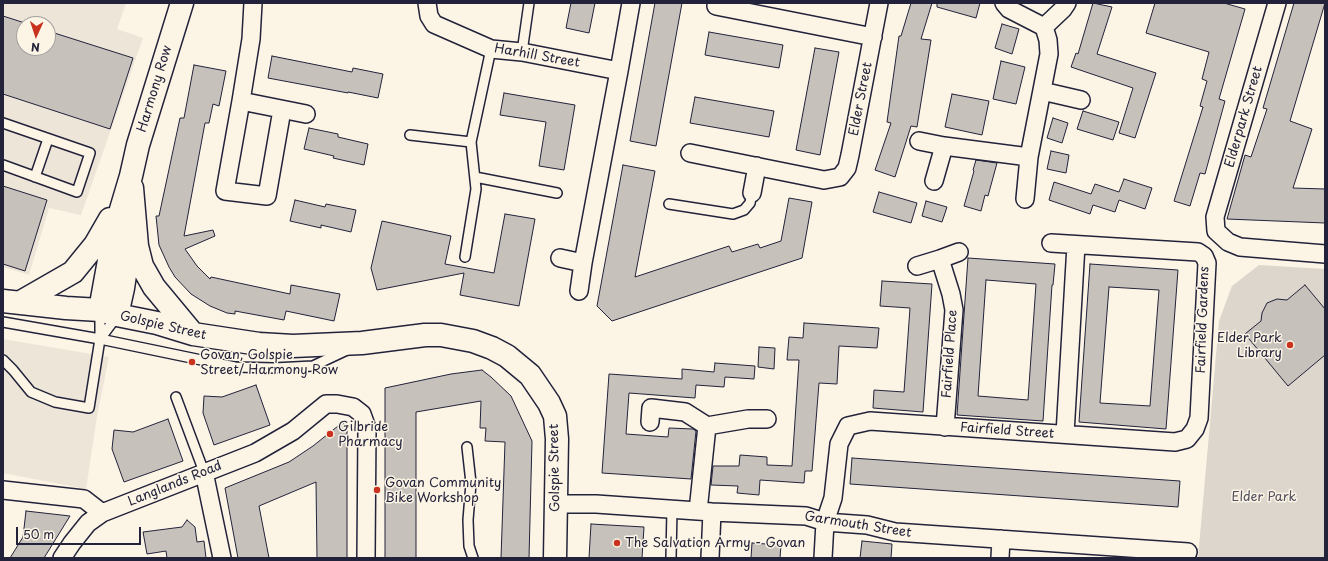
<!DOCTYPE html>
<html>
<head>
<meta charset="utf-8">
<style>
	body { margin:0 }
	#map { position:relative; width:1328px; height:561px; overflow:hidden; background:#fcf5e5; font-family:"Playpen Sans",sans-serif }
	canvas { display:block }
	.frame { position:absolute; inset:0; border:4px solid #22223b; pointer-events:none }
	.north { position:absolute; left:16px; top:16px; width:40px; height:40px; box-sizing:border-box; background:#fcf5e5; border:1px solid #a5a1a1; border-radius:50%; rotate:183deg; font-size:11px; font-weight:700; line-height:16px; text-align:center; color:#22223b }
	.north::after { content:''; display:block; margin:auto; width:14px; height:18px; background:#c8321e; clip-path:polygon(50% 0,100% 100%,50% 72%,0 100%) }
	.scale { position:absolute; left:16px; top:527px; width:125px; height:18px; box-sizing:border-box; border:2px solid #22223b; border-top:0; padding-left:5px; font-size:12px; line-height:14px; white-space:nowrap; color:#22223b; -webkit-text-stroke:3px #fcf5e5; paint-order:stroke }
</style>
</head>
<body>
<div id="map">
<canvas width="1328" height="561"></canvas>
<div class="frame"></div>
<div class="north">N</div>
<div class="scale">50 m</div>
</div>
<script>
const g = document.querySelector('canvas').getContext('2d');
g.lineJoin = 'round';
function fillPath(path, color) {
  g.fillStyle = color;
  g.fill(path, 'evenodd');
}
function toPath(rows) {
  const path = new Path2D();
  for (const r of rows) {
    path.moveTo(r[0], r[1]);
    for (let i = 2; i < r.length; i += 2) path.lineTo(r[i], r[i + 1]);
  }
  return path;
}
function strokePath(path, color, width, dash) {
  g.strokeStyle = color;
  g.lineWidth = width;
  g.lineCap = dash ? 'butt' : 'round';
  g.setLineDash(dash || []);
  g.stroke(path);
}
function label(font, color, halo, rows, align = 'center') {
  g.font = font + ' "Playpen Sans",sans-serif';
  g.lineWidth = 3;
  g.setLineDash([]);
  g.textBaseline = 'middle';
  g.strokeStyle = halo;
  g.fillStyle = color;
  for (const [text, x, y, turn = 0] of rows) {
    g.save();
    g.translate(x, y);
    g.rotate((+turn || 0) * Math.PI / 180);
    g.textAlign = isNaN(turn) ? turn : align;
    if (halo) g.strokeText(text, 0, 0);
    g.fillText(text, 0, 0);
    g.restore();
  }
}
const built = toPath([
	[3,3,126,3,117,29,143,38,81,215,49,208,29,275,3,267],
	[24,24,48,24,48,48,24,48],
	[3,339,109,357,97,416,86,489,3,473]
]);
const green = toPath([
	[1259,265,1325,269,1325,558,1198,558,1219,321,1232,286]
]);
const building = toPath([
	[571,3,595,3,589,33,566,28,571,3],
	[655,3,682,3,656,146,630,141,655,3],
	[911,3,932,3,921,39,931,40,917,127,911,126,895,177,875,170,891,123,887,122,899,36,901,36,911,3],
	[937,3,980,3,976,18,937,7,937,3],
	[1093,3,1112,7,1097,54,1156,73,1135,138,1119,133,1133,88,1071,67,1076,53,1078,54,1093,3],
	[1155,3,1224,3,1245,9,1219,99,1225,101,1205,174,1200,173,1190,206,1174,201,1203,107,1200,106,1207,81,1202,79,1209,52,1146,33,1155,3],
	[1294,3,1325,3,1290,121,1312,129,1293,188,1325,189,1325,223,1227,219,1245,155,1251,157,1267,109,1263,108,1294,3],
	[3,16,28,24,24,24,24,48,48,48,48,31,133,58,110,129,3,94,3,16],
	[1002,24,1019,29,1012,54,995,48,1002,24],
	[709,32,783,45,779,68,705,55,709,32],
	[815,48,839,52,820,155,796,150,815,48],
	[272,56,352,72,353,68,383,74,378,98,348,92,348,93,268,78,272,56],
	[1001,61,1025,67,1016,104,993,99,1001,61],
	[194,65,226,71,219,106,213,104,209,123,205,123,184,236,213,230,215,236,185,249,197,266,210,279,211,277,290,294,291,285,340,294,334,321,286,311,284,320,235,311,235,314,227,313,210,306,191,294,175,277,169,267,159,245,156,216,159,216,180,118,184,118,194,65],
	[504,93,575,105,564,170,539,166,546,122,500,115,504,93],
	[952,94,989,101,982,135,945,127,952,94],
	[695,97,774,111,769,137,690,123,695,97],
	[1083,111,1119,122,1113,140,1077,129,1083,111],
	[1053,118,1068,123,1062,143,1047,138,1053,118],
	[309,128,338,134,338,137,368,144,364,165,333,158,334,156,304,149,309,128],
	[1051,151,1069,155,1066,173,1047,169,1051,151],
	[976,160,997,163,988,196,985,195,981,211,964,206,974,171,973,170,976,160],
	[623,165,655,171,635,277,729,246,732,252,758,244,760,248,781,241,789,198,812,202,802,258,612,321,597,306,623,165],
	[1124,179,1152,188,1145,209,1119,200,1115,212,1093,205,1090,214,1049,200,1054,182,1091,194,1095,184,1119,192,1124,179],
	[3,186,47,200,25,271,3,264,3,186],
	[879,192,917,203,911,223,873,212,879,192],
	[295,200,325,207,326,204,356,210,351,232,321,225,321,228,290,221,295,200],
	[926,201,947,207,942,222,922,216,926,201],
	[505,214,535,219,519,306,460,295,464,273,377,290,371,268,382,221,451,236,445,264,494,273,505,214],
	[968,258,1055,264,1053,285,1052,285,1043,421,957,415,968,258],
	[986,280,1036,284,1028,400,978,396,986,280],
	[1090,264,1178,270,1166,429,1079,422,1090,264],
	[1109,287,1159,290,1150,406,1100,403,1109,287],
	[882,281,932,284,923,412,873,408,874,390,904,392,910,308,880,306,882,281],
	[1305,285,1325,309,1325,355,1288,386,1245,334,1261,321,1262,313,1267,303,1277,299,1287,300,1305,285],
	[804,323,879,328,877,348,839,346,837,384,819,383,812,471,805,471,804,483,760,480,759,495,737,493,738,486,711,485,713,466,739,466,740,455,767,457,767,465,792,466,799,360,787,360,789,337,803,338,804,323],
	[759,347,775,348,774,369,758,367,759,347],
	[715,363,755,366,754,379,725,377,724,387,696,385,695,398,629,393,626,434,668,437,669,428,693,429,696,431,691,479,602,473,609,374,682,379,682,369,714,372,715,363],
	[482,370,491,377,511,396,532,441,529,558,501,558,505,442,485,441,486,428,480,428,481,401,416,412,416,558,385,558,385,388,451,374,482,370],
	[256,385,270,425,214,445,203,413,204,396,222,397,256,385],
	[168,419,183,461,124,482,112,449,114,430,133,432,168,419],
	[343,422,347,431,347,558,317,558,316,482,259,506,269,558,238,558,225,488,289,462,313,446,343,422],
	[852,458,1180,481,1178,507,850,484,852,458],
	[26,511,70,516,44,558,10,558,23,537,26,511],
	[187,520,195,527,197,542,204,541,206,558,167,558,166,551,147,554,143,532,182,527,187,520],
	[591,524,644,527,642,558,589,558,591,524],
	[862,541,892,544,891,558,860,558,862,541],
	[752,543,781,545,780,558,751,558,752,543]
]);
const lane = toPath([
	[522,52,529,3],
	[3,123,90,153,77,192,3,165],
	[410,135,471,142,491,49],
	[35,177,48,139],
	[475,177,557,193],
	[669,204,733,214,744,210,750,203,752,193],
	[465,257,476,189,471,142],
	[3,322,100,339,235,367,274,368,313,366,347,350],
	[100,339,117,316],
	[3,360,13,370,31,392,55,402,89,408,100,339,100,310],
	[176,397,204,472],
	[467,447,471,483,468,520,469,546,473,558],
	[671,558,672,509]
]);
const street = toPath([
	[427,3,429,16,434,24,491,49,522,52,619,71,631,3],
	[1004,3,1009,9,1044,27,1048,40,1049,54,1029,157,1025,199],
	[716,6,873,37],
	[1044,27,1063,9,1067,3],
	[1042,91,1081,100],
	[241,101,251,39,253,3],
	[282,110,267,196,225,191,241,101,306,114],
	[919,141,944,146,1029,157],
	[690,153,824,180,840,177,847,168,850,155,879,3],
	[934,181,944,146],
	[752,193,757,166],
	[1216,231,1215,217,1277,3],
	[1216,231,1228,242,1240,247,1325,254],
	[560,258,583,263],
	[940,259,951,294,954,310,945,427],
	[917,266,940,259,959,252],
	[579,291,583,263,619,71],
	[650,422,651,408,685,412,707,426,748,419,767,419],
	[1065,434,1076,245],
	[204,472,222,558],
	[3,490,84,499,102,513],
	[557,504,596,504,712,512,806,516,825,522,867,525,895,532,1188,552],
	[698,511,707,426],
	[62,558,72,543,88,523,102,513,255,453,293,431,326,404,337,404,353,407,362,414,367,428,366,558],
	[710,558,712,512],
	[823,558,825,522,833,498,839,444,848,426,870,421,1175,442,1187,439,1195,429,1199,418,1207,263,1204,256,1198,252,1051,243],
	[1000,558,1001,539]
]);
const secondary = toPath([
	[132,188,137,246,142,266,154,287,193,334],
	[3,301,66,308,100,310,117,315,157,323,193,334,259,344,293,346,362,343,425,335,441,335,473,341,492,348,507,356,530,375,549,403,555,416,557,439,555,558],
	[19,303,73,272,95,245,110,219],
	[100,310,114,233,131,176,138,145,182,3],
	[117,315,123,288,129,248,129,236]
]);
const markers = [
	[1290,345,4,"#c8321e"],
	[192,362,4,"#c8321e"],
	[330,434,4,"#c8321e"],
	[377,490,4,"#c8321e"],
	[617,543,4,"#c8321e"]
];
const streetNames = [
	["Harhill Street",537,56,10],
	["Harmony Row",155,89,-73],
	["Elder Street",861,99,-79],
	["Elderpark Street",1244,117,-74],
	["Fairfield Gardens",1203,320,-88],
	["Golspie Street",163,326,13],
	["Fairfield Place",950,354,-86],
	["Fairfield Street",1007,431,4],
	["Golspie Street",555,468,-91],
	["Langlands Road",175,484,-22],
	["Garmouth Street",858,525,9]
];
const poiNames = [
	["Elder Park",1282,338,"right"],
	["Library",1282,353,"right"],
	["Govan, Golspie",200,355],
	["Street/ Harmony Row",200,370],
	["Gilbride",338,427],
	["Pharmacy",338,442],
	["Govan Community",385,483],
	["Bike Workshop",385,498],
	["The Salvation Army - Govan",625,543]
];
const parkNames = [
	["Elder Park",1264,497]
];
fillPath(built, '#ece5d8');
fillPath(green, '#dcd6cc');
fillPath(building, '#c6c1bb');
strokePath(building, '#22223b', 1);
strokePath(lane, '#22223b', 12);
strokePath(street, '#22223b', 20);
strokePath(secondary, '#22223b', 25);
strokePath(lane, '#fcf5e5', 9);
strokePath(street, '#fcf5e5', 17);
strokePath(secondary, '#fcf5e5', 22);
for (const [x, y, r, color] of markers) {
  const dot = new Path2D();
  dot.arc(x, y, r, 0, 2 * Math.PI);
  g.fillStyle = color;
  g.fill(dot);
  strokePath(dot, '#fcf5e5', 1.5);
}
label('13px', '#22223b', '#fcf5e5', streetNames);
label('13px', '#22223b', '#fcf5e5', poiNames, 'left');
label('13px', '#504f5f', '#fcf5e5', parkNames);
</script>
</body>
</html>
